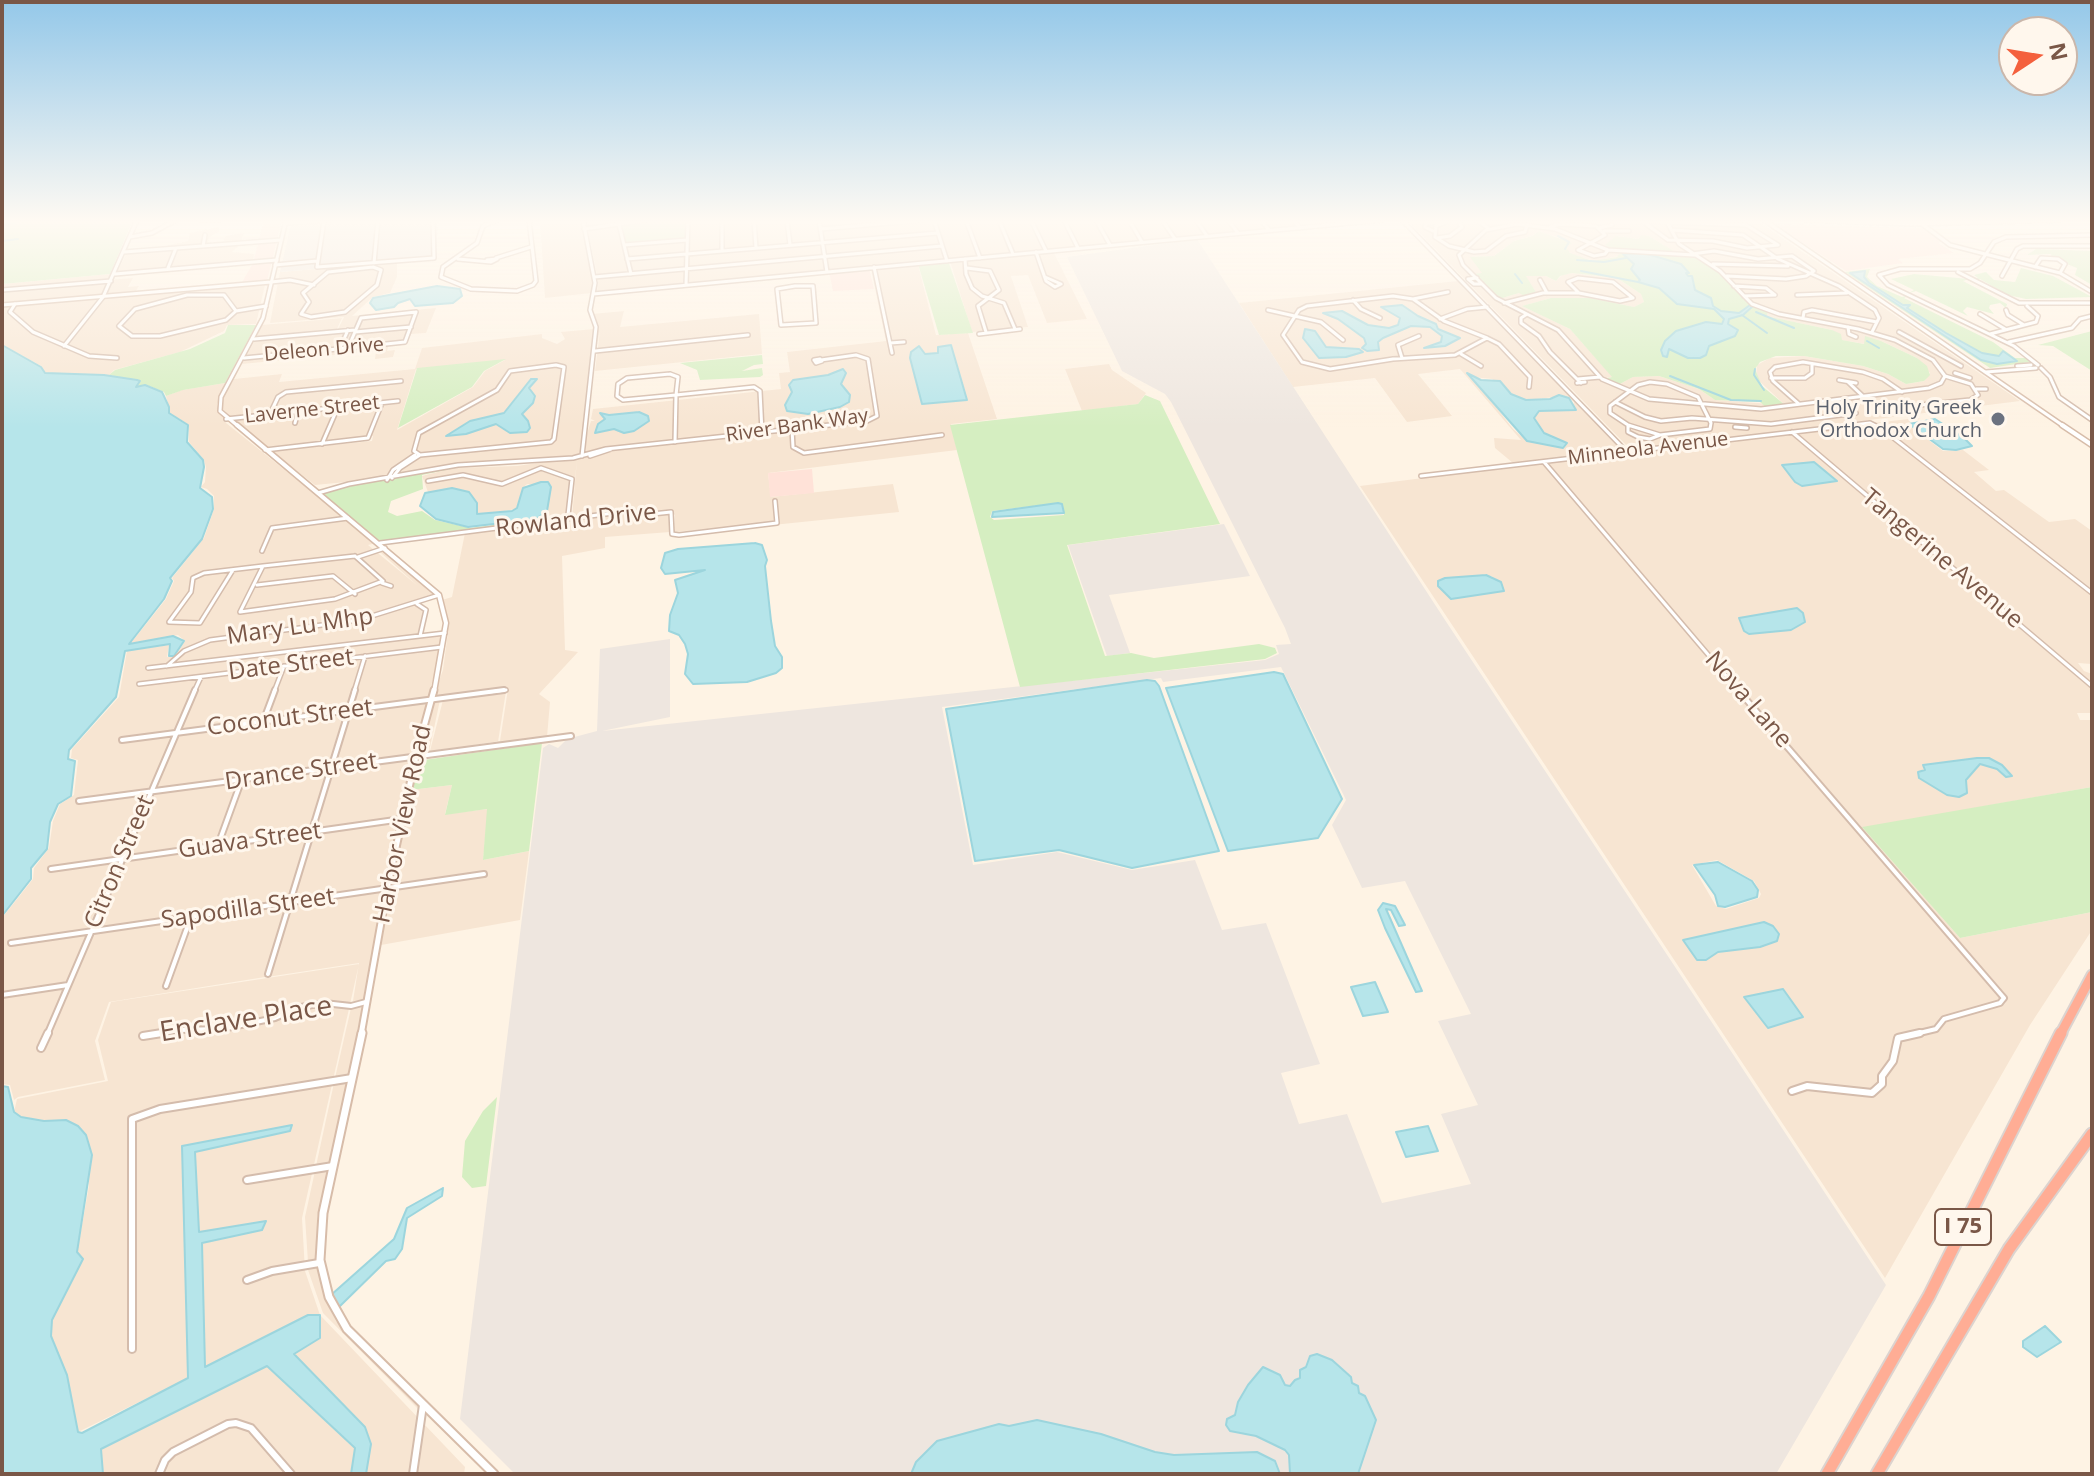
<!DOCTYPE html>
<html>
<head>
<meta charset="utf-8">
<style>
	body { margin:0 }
	#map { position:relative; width:2094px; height:1476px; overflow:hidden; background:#fef3e4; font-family:"Open Sans",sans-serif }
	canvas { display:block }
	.frame { position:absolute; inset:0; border:4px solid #7a5747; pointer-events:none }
	.north { position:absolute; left:1998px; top:16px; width:80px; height:80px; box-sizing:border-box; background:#fff7ed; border:2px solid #cab7ab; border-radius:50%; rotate:78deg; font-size:22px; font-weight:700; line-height:32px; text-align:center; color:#7a5747 }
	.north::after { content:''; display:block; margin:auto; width:28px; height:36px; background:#f4603d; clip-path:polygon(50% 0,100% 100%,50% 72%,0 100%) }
</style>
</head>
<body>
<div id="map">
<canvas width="2094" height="1476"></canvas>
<div class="frame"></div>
<div class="north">N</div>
</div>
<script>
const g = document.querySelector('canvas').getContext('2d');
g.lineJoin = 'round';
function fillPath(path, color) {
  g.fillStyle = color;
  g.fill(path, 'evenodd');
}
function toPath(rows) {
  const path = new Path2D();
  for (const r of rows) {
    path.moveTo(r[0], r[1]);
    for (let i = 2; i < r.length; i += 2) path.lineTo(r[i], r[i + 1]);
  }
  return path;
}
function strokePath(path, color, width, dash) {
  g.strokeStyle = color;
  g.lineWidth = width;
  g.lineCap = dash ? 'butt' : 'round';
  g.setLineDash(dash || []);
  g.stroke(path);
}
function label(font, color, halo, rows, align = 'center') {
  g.font = font + ' "Open Sans",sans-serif';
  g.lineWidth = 6;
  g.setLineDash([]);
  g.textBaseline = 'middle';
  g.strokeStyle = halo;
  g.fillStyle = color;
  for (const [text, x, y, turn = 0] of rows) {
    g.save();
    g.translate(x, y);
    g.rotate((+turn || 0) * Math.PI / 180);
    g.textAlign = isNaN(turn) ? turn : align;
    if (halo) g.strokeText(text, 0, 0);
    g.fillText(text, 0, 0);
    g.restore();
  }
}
const residential = toPath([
	[540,220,581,220,594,285,592,293,545,298],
	[586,220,651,220,621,224,685,240,686,220,1160,220,1173,239,597,292,598,280],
	[1166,220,1324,220,1328,224,1177,238],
	[1407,220,1759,222,2020,401,1631,450],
	[1539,231,1571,242,1566,249,1573,256,1596,261,1619,256,1620,252,1607,245,1617,236,1640,239,1649,236,1755,304,1765,316,1832,330,1841,340,1865,344,1865,337,1881,341,1917,358,1930,373,1924,381,1906,384,1888,374,1863,366,1804,356,1770,358,1757,365,1756,378,1785,405,1715,400,1699,389,1659,376,1633,377,1616,386,1605,378,1613,377,1570,329,1523,306,1551,298,1590,298,1634,307,1644,302,1641,294,1617,278,1572,273,1562,275,1556,281,1546,276,1525,276,1536,293,1519,293,1499,299,1475,274,1483,273,1471,257,1494,256,1514,241,1532,236],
	[219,227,219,232,209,237,208,244,227,243,223,239,226,236,244,233,240,245,232,252,254,254,253,261,117,272,126,254,168,250,168,245,188,241,190,233],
	[1410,231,1411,231,1622,450,1513,463,1495,448,1494,438,1521,440,1460,369,1418,374,1452,416,1407,422,1375,378,1293,387,1239,303,1458,281],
	[1473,377,1492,379,1511,394,1526,400,1565,396,1569,398,1574,402,1571,411,1539,411,1534,418,1544,433,1566,443,1556,447,1527,441,1513,429],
	[1053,251,1087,319,1047,323,1028,275,1011,276,1028,327,972,332,950,261,1035,253,1044,282,1058,287,1062,283,1046,277,1037,253],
	[397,262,397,277,390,293,373,297,352,316,436,308,426,333,410,334,407,342,389,344,387,351,395,350,393,357,375,359,376,351,242,364,255,340,336,333,344,317,270,323,280,272],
	[918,265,936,335,968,333,997,419,951,424,957,450,768,473,771,497,893,484,899,512,763,526,779,523,776,500,773,501,775,523,674,532,675,515,669,510,644,514,629,510,572,518,577,459,571,519,540,523,547,511,551,487,527,484,523,488,516,509,480,515,476,514,477,508,460,489,428,492,422,476,453,468,517,466,586,456,586,437,591,421,595,421,591,419,593,409,781,389,779,373,790,372,787,352,886,341,871,270],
	[110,274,108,280,133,278,128,287,139,286,133,295,265,285,256,324,227,325,224,331,180,352,114,370,108,376,44,373,41,366,2,345,2,284],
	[624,311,620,327,759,314,762,354,595,371,600,330,597,346,598,327,592,314],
	[342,318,336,331,256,338,262,325],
	[594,329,581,455,577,456,516,463,473,463,398,477,315,485,271,451,372,441,373,436,266,447,222,409,222,399,234,379,282,374,279,382,415,369,422,348,542,334,542,338,557,344,565,339,561,332],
	[505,360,485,371,473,387,397,430,416,369],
	[1109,364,1112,370,1146,393,1138,404,1082,411,1065,369],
	[225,383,217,405,226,423,345,518,273,527,260,552,264,551,274,529,347,519,376,543,368,545,418,586,380,552,384,550,426,584,435,595,359,619,204,641,176,655,185,641,178,635,131,643,166,599,174,581,172,578,204,538,214,509,214,496,207,489,201,487,205,482,206,467,204,460,189,442,189,425,170,413,166,396,182,390],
	[1918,418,1920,419,1906,423,1943,451,1963,450,1989,470,1974,472,1996,491,2004,490,2049,522,2075,519,2092,531,2092,591,1873,423],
	[1867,424,1877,427,2092,594,2092,664,2078,663,2084,671,2092,674,2092,680,2087,680,1795,433],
	[1791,433,2092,688,2092,713,2077,713,2080,720,2092,720,2092,787,1863,828,1960,938,2092,912,2092,930,2030,1025,1885,1278,1360,486,1542,463,1999,991,2001,997,1998,1001,1942,1017,1934,1027,1895,1036,1890,1060,1879,1074,1879,1082,1870,1090,1806,1084,1789,1090,1793,1094,1808,1089,1871,1096,1884,1086,1885,1077,1896,1063,1901,1040,1939,1031,1947,1021,2005,1004,2007,998,2004,992,1546,463],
	[1491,576,1501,582,1504,591,1451,599,1438,586],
	[1952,761,2002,765,2006,777,1997,769,1980,764,1965,782,1947,795,1934,786,1925,770],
	[1717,860,1754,881,1761,894,1759,898,1726,909,1716,906,1692,865],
	[1764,922,1773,926,1760,947,1738,948,1710,955,1684,940],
	[629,512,642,516,671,514,670,532,605,537,605,548,562,556,565,650,578,652,539,694,550,702,547,737,419,754,432,701,440,700,429,752,500,741,508,689,433,698,443,670,448,632,442,600,452,597,465,533],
	[415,605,424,611,418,635,171,665,185,652,215,640,359,622],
	[443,634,442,646,137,683,137,686,198,678,175,731,119,740,173,734,148,791,76,802,146,794,119,858,49,868,48,870,117,861,88,930,10,941,8,944,87,934,66,983,2,993,2,918,33,879,34,868,49,848,53,821,60,804,74,795,78,760,71,758,72,749,119,697,127,651,169,645,167,657,175,656,166,665,146,667,146,669],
	[441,648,428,698,350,709,367,657],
	[363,658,345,710,266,720,286,667],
	[281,668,261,720,180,731,203,678],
	[506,691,498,742,430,751,443,700],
	[427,701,414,755,333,766,349,712],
	[344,713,328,766,153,790,178,734],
	[413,758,400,817,314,830,332,769],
	[327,770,309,831,221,843,244,781],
	[238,781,215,844,125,857,151,793],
	[452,785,445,814,488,809,483,860,529,851,520,920,381,945,389,890,486,876,486,872,390,886,410,790],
	[399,821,384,887,293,901,313,834],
	[308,834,288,901,94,929,123,860],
	[383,891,364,1000,353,1001,359,963,267,977,271,976,292,904],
	[286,905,265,977,109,1002,95,1041,105,1080,18,1097,14,1100,10,1085,2,1084,2,997,64,987,37,1050,43,1049,93,933,188,920,163,989,168,988,193,919],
	[359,964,302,1218,305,1271,320,1315,465,1467,464,1474,366,1474,371,1444,365,1427,293,1354,308,1315,205,1368,202,1243,262,1230,265,1221,199,1233,195,1152,290,1131,182,1146,188,1378,78,1432,67,1375,51,1336,52,1320,83,1259,77,1253,89,1186,86,1135,78,1126,66,1120,44,1121,21,1117,14,1112,17,1099,108,1081,98,1040,111,1002],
	[363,1004,348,1076,335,1078,351,1008],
	[347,1081,329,1164,316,1166,334,1083],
	[328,1169,317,1217,317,1260,308,1262,305,1217,315,1171],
	[318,1266,325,1299,336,1321,419,1407,419,1410,323,1313,308,1270],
	[267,1366,355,1448,351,1474,103,1474,101,1449]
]);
const commercial = toPath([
	[264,220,282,220,267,281,241,284,253,263],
	[1774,224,1923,228,1942,242,1938,243,1954,253,1898,259,1903,263,1846,271],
	[869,268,874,289,833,291,829,272],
	[812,469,814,493,770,497,768,473]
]);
const industrial = toPath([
	[292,220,449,220,438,221,436,259,280,272],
	[1197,239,1445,620,1886,1285,1776,1474,515,1474,460,1419,543,748,549,744,558,748,567,739,597,731,600,649,670,639,670,717,602,731,1265,660,1279,654,1276,645,1291,644,1285,628,1171,402,1165,394,1122,371,1067,257],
	[1281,667,1346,800,1332,825,1362,888,1405,881,1471,1014,1438,1021,1478,1105,1441,1114,1471,1184,1382,1203,1347,1114,1299,1124,1281,1073,1320,1064,1266,923,1222,930,1195,860,1132,870,1057,852,973,865,942,707,1161,678,1163,682],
	[1224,524,1250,576,1109,595,1130,653,1107,656,1068,545]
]);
const green = toPath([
	[2,220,133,220,110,274,2,284],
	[651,220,686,220,686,240,626,245,620,224],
	[1539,231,1572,243,1566,247,1570,253,1592,261,1617,257,1620,253,1605,245,1616,236,1639,239,1641,235,1649,236,1680,255,1691,254,1714,266,1742,295,1769,311,1766,316,1832,330,1841,334,1842,340,1864,344,1865,336,1881,341,1917,358,1927,366,1930,375,1924,381,1906,384,1888,374,1863,366,1804,356,1776,356,1760,362,1755,369,1762,386,1785,405,1767,408,1760,402,1715,400,1699,389,1659,376,1633,377,1616,386,1604,379,1612,377,1570,329,1522,306,1551,298,1590,298,1634,307,1644,302,1641,294,1617,278,1572,273,1560,276,1556,281,1546,276,1526,276,1537,294,1526,297,1519,293,1499,299,1474,274,1482,273,1470,257,1494,256,1514,241,1532,236],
	[2036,249,2092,251,2092,285,2075,275,2077,268,2052,258,2051,254,2027,255],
	[950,261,949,263,973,333,939,335,918,264],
	[2021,268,2053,276,2092,297,2026,299,2008,295,1980,279,1971,279,1978,278,1974,275,1986,272,1994,280,2015,282],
	[1870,269,1867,277,1877,286,1902,297,1909,295,1904,298,1993,342,2015,358,2028,358,2030,362,1990,368,1845,272],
	[1914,274,1969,279,1963,281,2007,304,2006,308,2000,303,1990,305,1989,308,1994,314,1967,307,1963,311,1968,316,1916,291,1909,293,1914,290,1891,279],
	[228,325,256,325,225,383,183,390,166,396,164,392,147,385,137,386,141,381,109,375,115,370,190,349,225,333],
	[2092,331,2092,371,2053,346,2038,345],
	[762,355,763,364,754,365,742,371,762,368,763,375,760,377,700,380,697,370,680,363],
	[506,359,484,371,472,387,398,428,417,368],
	[1145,395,1160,401,1220,524,1067,545,1105,656,1131,653,1154,658,1259,644,1275,648,1277,653,1265,659,1020,687,950,425,1138,404],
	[1057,503,1063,504,1064,515,994,520,990,517,992,511],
	[460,467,422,475,423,489,391,501,388,512,397,516,422,511,435,520,470,528,539,519,538,523,381,542,321,493,349,485],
	[542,743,529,851,483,860,487,809,445,815,452,785,410,790,417,761],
	[2092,787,2092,912,1960,938,1862,827],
	[497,1097,486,1186,472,1188,462,1177,465,1141,483,1111]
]);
const water = toPath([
	[1644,253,1681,264,1689,273,1686,273,1688,276,1692,276,1695,290,1711,298,1713,306,1721,311,1739,313,1750,305,1753,306,1743,315,1729,319,1728,324,1738,330,1735,336,1709,346,1706,355,1700,358,1688,358,1669,349,1667,357,1663,356,1661,350,1665,341,1676,331,1706,322,1722,324,1724,319,1714,309,1677,304,1659,288,1638,282,1640,280,1631,269,1634,264,1623,254,1644,253],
	[1865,271,1864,277,1869,283,1903,305,1910,305,1907,308,1946,333,1982,353,1999,356,2003,351,2017,361,1997,364,1981,360,1850,273,1865,271],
	[437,286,460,289,462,296,453,303,415,306,410,299,398,303,394,307,376,310,370,303,373,298,437,286],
	[1402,305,1418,316,1436,324,1438,329,1460,338,1445,346,1424,348,1441,342,1442,336,1430,327,1411,326,1383,338,1378,342,1379,350,1367,351,1362,348,1366,344,1364,338,1338,319,1323,313,1342,311,1368,325,1389,328,1398,325,1400,318,1381,307,1402,305],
	[1305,329,1315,331,1326,347,1359,349,1363,352,1346,357,1319,358,1303,338,1305,329],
	[2,345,41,367,45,373,104,375,137,380,140,381,136,387,145,385,162,392,169,407,169,413,188,425,187,442,203,460,204,467,200,488,212,497,213,509,202,539,170,578,172,581,164,599,129,644,173,636,184,641,174,656,169,656,170,644,125,651,116,697,69,750,68,759,75,761,71,796,58,804,50,822,47,849,31,868,31,879,2,916,2,345],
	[951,345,967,400,922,404,910,358,911,352,919,346,925,354,938,353,938,347,951,345],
	[843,369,846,373,841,384,850,395,849,402,840,407,808,414,787,411,785,405,792,392,789,385,793,380,828,375,843,369],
	[1467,373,1481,380,1500,381,1511,394,1526,400,1550,399,1559,395,1569,398,1576,410,1539,411,1534,418,1544,433,1567,443,1563,448,1527,441,1467,373],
	[531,379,537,379,529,388,535,396,533,403,522,414,528,421,530,428,527,432,510,433,496,424,466,434,446,436,470,421,504,413,531,379],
	[639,412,648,416,649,421,634,431,624,433,614,429,595,433,598,424,605,419,600,413,609,415,639,412],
	[1935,419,1963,437,1972,446,1956,450,1943,449,1909,424,1935,419],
	[1814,462,1837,481,1802,486,1795,482,1782,465,1814,462],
	[541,482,548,482,551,487,547,511,536,519,468,527,436,519,420,506,425,493,452,488,469,492,477,503,477,514,512,511,517,508,523,488,541,482],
	[1058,503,1062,504,1064,513,992,517,993,512,1058,503],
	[755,543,762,545,767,560,765,566,771,621,775,646,782,657,782,668,776,673,747,682,693,684,685,674,688,654,685,644,679,635,669,631,670,615,678,593,675,580,705,570,665,574,661,568,665,553,678,549,755,543],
	[1486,575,1501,582,1504,591,1451,599,1438,586,1438,581,1445,578,1486,575],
	[1797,608,1803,613,1805,622,1791,630,1749,634,1744,631,1739,618,1797,608],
	[1274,672,1283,674,1342,799,1318,838,1228,851,1166,688,1274,672],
	[1147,680,1155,681,1159,686,1219,851,1132,868,1059,850,975,861,946,709,1147,680],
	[1977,758,1989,758,2002,765,2012,776,2006,777,1997,769,1980,764,1966,780,1967,793,1959,797,1947,795,1919,778,1918,772,1925,770,1923,765,1977,758],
	[1718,862,1752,881,1758,890,1757,897,1725,907,1718,906,1715,895,1694,865,1718,862],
	[1383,903,1395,906,1405,925,1399,926,1391,910,1386,909,1422,991,1416,992,1385,928,1378,910,1383,903],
	[1764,922,1773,926,1779,934,1777,941,1760,947,1718,952,1706,960,1697,960,1683,940,1764,922],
	[1375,982,1388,1012,1363,1016,1351,987,1375,982],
	[1783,989,1803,1017,1768,1028,1744,997,1783,989],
	[2,1086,8,1087,14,1112,21,1117,44,1121,66,1120,78,1126,86,1135,92,1155,77,1252,83,1259,52,1320,51,1336,67,1375,78,1432,82,1433,188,1378,182,1146,292,1125,290,1131,195,1152,199,1232,266,1221,262,1230,202,1243,205,1367,308,1315,320,1315,320,1338,294,1354,365,1427,371,1444,366,1474,351,1474,355,1448,267,1366,101,1449,103,1474,2,1474,2,1086],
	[1428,1126,1438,1151,1406,1157,1396,1132,1428,1126],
	[443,1188,442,1196,407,1218,402,1249,395,1259,386,1261,338,1308,331,1295,394,1239,407,1208,443,1188],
	[2045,1326,2061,1342,2037,1357,2023,1347,2023,1341,2045,1326],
	[1317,1354,1332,1360,1351,1377,1352,1383,1358,1386,1359,1393,1365,1396,1376,1420,1358,1474,1290,1474,1289,1455,1285,1450,1256,1436,1230,1431,1226,1425,1227,1419,1235,1415,1238,1402,1248,1385,1263,1367,1280,1375,1285,1385,1290,1386,1295,1380,1300,1378,1300,1370,1306,1367,1310,1356,1317,1354],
	[1037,1420,1101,1434,1155,1452,1174,1455,1257,1452,1275,1461,1280,1474,911,1474,916,1462,937,1441,999,1424,1009,1426,1037,1420]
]);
const stream = toPath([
	[2,225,27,220],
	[1558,236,1569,242,1565,249],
	[2,241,18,239],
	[1577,260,1604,262,1626,258],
	[1581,271,1638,282],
	[1515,274,1522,283],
	[1756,312,1794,328],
	[1742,315,1767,333],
	[1867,341,1879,348],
	[1755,369,1754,375,1764,390],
	[1670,376,1731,400,1761,401]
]);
const streetFar2 = toPath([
	[201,220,219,220],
	[497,220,483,226,477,243,443,267,441,277,471,289,517,291,533,285,536,281,529,220],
	[618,220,631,274],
	[722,220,722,251],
	[754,220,756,248],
	[787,220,790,245],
	[819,220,827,272],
	[934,220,947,261],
	[966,220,980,258],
	[999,220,1013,254],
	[1031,220,1046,251],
	[1064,220,1078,248],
	[1096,220,1110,245],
	[1129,220,1142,242],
	[1162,220,1175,239],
	[1196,220,1207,236],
	[1228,220,1238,233],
	[1261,220,1269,230],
	[1293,220,1300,228],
	[1402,220,1626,451],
	[1451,220,1436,226,1435,237,1449,246,1474,252,1486,251,1506,236,1525,232,1527,225],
	[1476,220,1488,228],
	[1666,220,1679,244,1720,271,1752,304,1779,314,1858,329,1895,340,1933,360,1945,376],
	[324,221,317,267,434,258,433,220],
	[1642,221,1746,225,1778,245,1747,248,1713,241,1668,240,1642,221],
	[1918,221,1950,245,1985,254],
	[285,223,331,220],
	[1550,227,1560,224,1596,226,1605,235,1578,250,1594,256,1605,254,1608,250],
	[1599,228,1612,225],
	[584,229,647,220],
	[821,229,924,220],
	[1672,230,1743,235,1778,259,1839,286,1875,310,1879,318,1872,332],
	[1433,231,1425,227,1426,223,1442,222],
	[1604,231,1629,231],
	[130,237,152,233,176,220],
	[1437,238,1450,236,1462,227,1458,220],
	[624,245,687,240],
	[203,246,205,235],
	[124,252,281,240],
	[1036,252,1046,281,1055,287,1061,284,1045,277],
	[1692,254,1714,251,1758,259,1792,256,1814,271,1806,276,1786,279,1727,276],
	[1985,254,2060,273,2092,292],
	[1694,255,1608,250,1555,229,1517,224,1486,230,1459,255,1463,265,1496,298,1558,330,1602,379,1649,399,1761,409,1929,388,1941,383,1945,376],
	[496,258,531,247],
	[458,259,491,262,497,259,487,260],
	[627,259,938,233],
	[965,259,966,274,972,288,982,296,1004,303,1015,329],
	[374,263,378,220],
	[1713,264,1788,266],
	[275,265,317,261],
	[373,267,381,270,377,285,345,312,311,317,301,314,309,302,303,293,328,272,373,267],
	[874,267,892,353],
	[2035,267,2041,258,2058,259,2065,264,2060,273],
	[168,268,176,248],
	[967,268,990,271,999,290,978,306,986,332],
	[1958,272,2019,303,2092,303],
	[115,274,277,260],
	[2002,276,2017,249,2023,246,2092,246],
	[594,277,942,246],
	[1477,278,1468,279,1474,284,1482,284],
	[1578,278,1613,282,1633,298,1620,301,1579,293,1568,282,1578,278],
	[1540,280,1547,293],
	[271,282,290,280,314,285],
	[686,285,688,220],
	[795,286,813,286,816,323,781,325,777,289,795,286],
	[1734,286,1766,288,1775,295,1744,296],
	[2,290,111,281],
	[593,294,1382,220],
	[187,295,224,295,236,311,226,320,160,336,132,336,119,326,135,309,187,295],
	[1797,295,1847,293],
	[1393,296,1413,299,1444,321,1487,338,1455,355,1393,359,1330,369,1302,362,1283,335,1299,310,1307,306,1393,296],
	[1413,299,1448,292],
	[1353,300,1361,309,1380,318],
	[1504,303,1543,293,1579,293],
	[15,304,10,312,33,332,89,356,117,358],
	[1268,310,1321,322,1343,340],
	[2006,310,2008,315,2024,325],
	[236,311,266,306],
	[416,312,405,342,348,348,361,318,416,312],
	[1527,314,1521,318,1521,323,1539,336,1550,352,1581,383],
	[1980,314,2005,329],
	[1803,318,1804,312,1812,310,1877,322],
	[1440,319,1467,309,1487,307],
	[1848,327,1849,334,1856,337],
	[355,332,411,327],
	[1899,332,1961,366],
	[979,334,1020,329],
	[1990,334,2036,322,2038,316,2027,306],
	[1487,338,1499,344,1530,377,1529,387],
	[254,339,355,330],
	[2009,342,2072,328,2080,319,2092,316],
	[890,343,904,342],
	[64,346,103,297,137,220],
	[340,348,348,330],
	[595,351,748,335],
	[1461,354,1481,366],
	[244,358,348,348],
	[1402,358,1398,345,1419,336],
	[820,359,822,361,816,363,814,360,820,359],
	[556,365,564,367,554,439,551,442,420,455,414,451,419,433,497,390,510,371,556,365],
	[2038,365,2014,346,1888,285,1879,275,1900,269,1970,269,1980,263,1994,242,2006,237,2092,235],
	[2017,366,2031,365],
	[2041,368,2050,377,2059,397,2092,420],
	[1986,372,2036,368],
	[1955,373,1970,378],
	[670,374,678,377,676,395,623,400,617,396,618,384,627,378,670,374],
	[1771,378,1805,378,1812,373,1812,364],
	[1578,379,1600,377],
	[1839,380,1856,383],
	[1650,382,1667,384,1698,397,1711,423,1710,429,1660,435,1628,425,1610,413,1610,406,1638,385,1650,382],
	[1848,382,1868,401,1891,408,1970,400,1978,395,1971,384,1945,376],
	[1577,383,1585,382],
	[1976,389,1986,389],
	[676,395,754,387,760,391,762,432],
	[1833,401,1849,414],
	[1615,402,1645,417,1661,421,1692,418,1771,424,1856,413],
	[1799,404,1773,381,1770,372,1775,367,1803,362,1863,372,1883,379,1902,392],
	[270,414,278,397,286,392,401,381],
	[226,419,398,401],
	[295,423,298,411],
	[1628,425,1628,432,1638,437,1650,439,1660,435],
	[1735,427,1747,428],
	[792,429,793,447,804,453,942,435],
	[1792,432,2092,686],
	[675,442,676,395],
	[322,444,338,407],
	[265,450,368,438,382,403],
	[582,456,596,327,590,310,595,283,583,220],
	[590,456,611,449],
	[1544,462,1740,692],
	[1421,476,1870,423,1882,429,2092,593],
	[392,478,400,468,420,455],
	[387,480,393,470,415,455],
	[428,481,463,475,502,484,541,468,572,479,568,515],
	[318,493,349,484,458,465,573,458,606,449,867,421,877,416,868,359,856,355,821,360],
	[380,543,629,511,643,515,671,512,672,534,679,535,777,523,775,501],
	[262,551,272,528,348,518],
	[355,556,383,581,335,599,240,612,263,566,355,556],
	[358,557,385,548],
	[233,570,200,623,169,622,191,592,193,578,204,573,263,566],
	[382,583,391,586],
	[257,585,333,576,355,594],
	[417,604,426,610,420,636],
	[167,666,184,651,210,640,359,620,439,595],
	[148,668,445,633],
	[139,684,442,647],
	[194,692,201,677],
	[274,692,284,666],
	[354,692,365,656],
	[489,692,506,690]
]);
const streetFar1 = toPath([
	[1738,690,2004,998,2000,1003,1944,1019,1936,1029,1911,1035],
	[263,722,275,690],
	[122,740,504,690],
	[79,801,571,736],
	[218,845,242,779],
	[51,869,402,819],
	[11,943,484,874],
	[268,974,355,690],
	[166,986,191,917],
	[2,995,68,985],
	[47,1035,195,690],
	[150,1035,179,1030,222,1029,275,1018,301,1007,324,1003,351,1006,366,1002]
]);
const street = toPath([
	[143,1036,162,1033],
	[41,1048,48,1033],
	[1792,1091,1807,1086,1872,1093,1882,1084,1882,1076,1893,1061,1898,1038,1920,1033],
	[247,1180,333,1166],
	[247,1280,272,1271,319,1263],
	[132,1349,132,1119,160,1109,352,1078],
	[159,1474,165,1460,173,1452,228,1424,236,1423,251,1428,291,1474],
	[413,1474,423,1405]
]);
const secondaryFar3 = toPath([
	[1764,220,2065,427],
	[1806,220,1911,224,2059,220],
	[2,305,271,282],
	[239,427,220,411,221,397,263,318,286,220]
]);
const secondaryFar2 = toPath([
	[237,425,439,595,446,623,434,692],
	[2062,425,2092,445]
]);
const secondaryFar1 = toPath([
	[361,1035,387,889,416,756,434,690]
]);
const secondary = toPath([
	[362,1033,323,1213,320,1260,329,1297,347,1329,494,1474]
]);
const highwayFar1 = toPath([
	[2060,1035,2092,975]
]);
const highway = toPath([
	[1827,1474,1929,1296,2061,1033],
	[1877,1474,2009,1249,2092,1134]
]);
const markers = [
	[1998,419,8,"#6b7280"]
];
const farStreetnames = [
	["Deleon Drive",324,350,-5],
	["Laverne Street",312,410,-6],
	["River Bank Way",797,426,-8],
	["Minneola Avenue",1648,449,-7]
];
const farWorshipnames = [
	["Holy Trinity Greek",1982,408],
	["Orthodox Church",1982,431]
];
const shields = [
	[1963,1227,56]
];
const shieldNames = [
	["I 75",1963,1227]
];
const streetNames = [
	["Rowland Drive",576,521,-6],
	["Tangerine Avenue",1942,559,40],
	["Mary Lu Mhp",300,627,-8],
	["Date Street",291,665,-7],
	["Nova Lane",1748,700,49],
	["Coconut Street",290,718,-7],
	["Drance Street",301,772,-8],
	["Harbor View Road",403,824,-78],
	["Guava Street",250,841,-8],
	["Citron Street",120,862,-67],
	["Sapodilla Street",248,909,-8]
];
const nearStreetnames = [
	["Enclave Place",246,1020,-9]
];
fillPath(residential, '#f7e5d2');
fillPath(commercial, '#ffe2d8');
fillPath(industrial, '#eee6df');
fillPath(green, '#d5eec1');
fillPath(water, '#b6e5ea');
strokePath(water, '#9cd5dd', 2);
strokePath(stream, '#9cd5dd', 2);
strokePath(streetFar2, '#d4bcac', 6);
strokePath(streetFar1, '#d4bcac', 8);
strokePath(street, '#d4bcac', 10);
strokePath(secondaryFar3, '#d7bca9', 6);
strokePath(secondaryFar2, '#d7bca9', 7);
strokePath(secondaryFar1, '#d7bca9', 9);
strokePath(secondary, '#d7bca9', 11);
strokePath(highwayFar1, '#dcd3cf', 13);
strokePath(highway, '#dcd3cf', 15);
strokePath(streetFar2, '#fff', 3);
strokePath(streetFar1, '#fff', 4);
strokePath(street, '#fff', 6);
strokePath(secondaryFar3, '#fff', 3);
strokePath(secondaryFar2, '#fff', 4);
strokePath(secondaryFar1, '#fff', 5);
strokePath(secondary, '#fff', 7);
strokePath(highwayFar1, '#ffad95', 9);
strokePath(highway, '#ffad95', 11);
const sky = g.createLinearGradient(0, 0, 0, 427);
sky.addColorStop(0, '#94c8e9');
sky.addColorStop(0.52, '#fffaf3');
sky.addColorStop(1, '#fffaf300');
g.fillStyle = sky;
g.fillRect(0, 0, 2094, 427);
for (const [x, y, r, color] of markers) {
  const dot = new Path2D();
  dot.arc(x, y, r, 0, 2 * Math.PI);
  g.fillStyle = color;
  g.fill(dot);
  strokePath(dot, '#fff7ed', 3);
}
label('20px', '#7a5747', '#fff7ed', farStreetnames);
label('20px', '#5b616d', '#fff7ed', farWorshipnames, 'right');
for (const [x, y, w] of shields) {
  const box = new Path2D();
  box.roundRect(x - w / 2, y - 18, w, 36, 6);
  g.fillStyle = '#fff7ed';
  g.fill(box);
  strokePath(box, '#7a5747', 2);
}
label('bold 22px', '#7a5747', null, shieldNames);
label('24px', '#7a5747', '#fff7ed', streetNames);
label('28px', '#7a5747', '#fff7ed', nearStreetnames);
</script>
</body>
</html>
